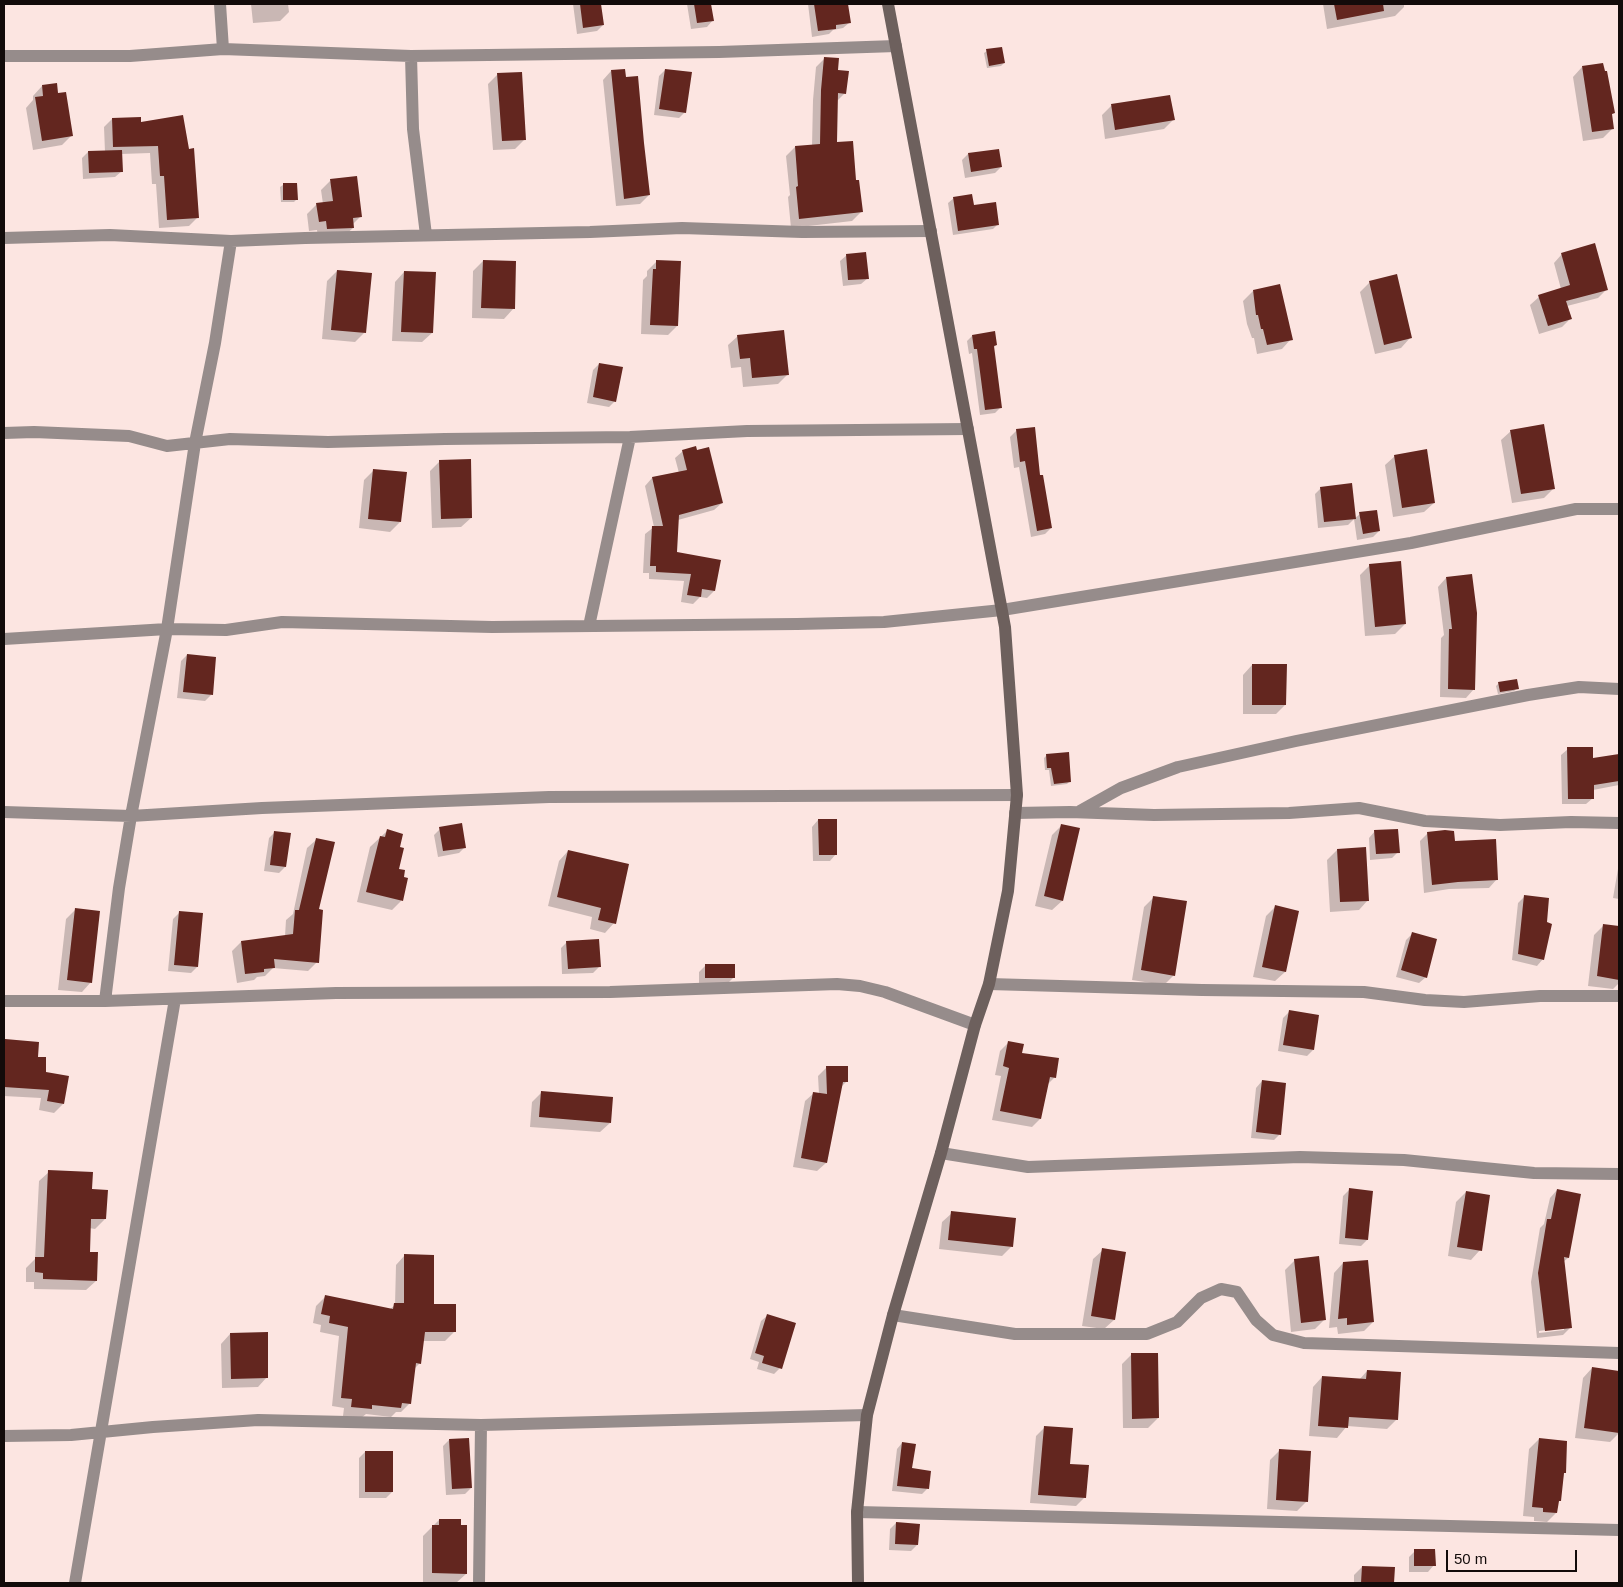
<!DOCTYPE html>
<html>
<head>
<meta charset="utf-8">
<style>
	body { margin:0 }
	#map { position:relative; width:1623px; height:1587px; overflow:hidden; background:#fce5e1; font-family:Helvetica,sans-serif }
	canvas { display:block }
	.frame { position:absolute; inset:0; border:5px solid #120b0a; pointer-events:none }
	.scale { position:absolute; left:1446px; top:1550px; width:131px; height:22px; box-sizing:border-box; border:2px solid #120b0a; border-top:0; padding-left:6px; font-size:15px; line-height:18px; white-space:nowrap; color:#120b0a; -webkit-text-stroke:4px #fce5e1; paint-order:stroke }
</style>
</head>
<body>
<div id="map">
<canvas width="1623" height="1587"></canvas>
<div class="frame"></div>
<div class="scale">50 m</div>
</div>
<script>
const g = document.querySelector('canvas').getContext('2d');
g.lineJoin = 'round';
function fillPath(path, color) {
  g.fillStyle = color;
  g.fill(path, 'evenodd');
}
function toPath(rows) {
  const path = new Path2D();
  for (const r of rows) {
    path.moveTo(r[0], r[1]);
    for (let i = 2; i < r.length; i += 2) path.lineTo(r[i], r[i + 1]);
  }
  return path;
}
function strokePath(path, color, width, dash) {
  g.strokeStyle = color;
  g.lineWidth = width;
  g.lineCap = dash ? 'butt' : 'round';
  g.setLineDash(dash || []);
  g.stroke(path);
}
const shadow = toPath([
	[251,4,288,4,289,12,280,21,253,23],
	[573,4,600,4,603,25,597,31,577,34],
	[687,4,710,4,713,20,707,27,691,29],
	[808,4,846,4,849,23,843,28,833,30,829,34,812,37],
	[1323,4,1404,4,1404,7,1395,16,1327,29],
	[987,51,1004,63,1001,66,987,68,984,53],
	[825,58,837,71,845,93,837,101,835,144,855,182,861,212,852,221,791,228,788,197,790,195,786,156,795,147,812,146,813,100,816,67],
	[1582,67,1613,113,1611,115,1613,128,1603,138,1583,141,1573,77],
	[665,70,685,112,679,118,654,115,659,76],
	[611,71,625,78,649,195,640,204,616,206,603,80],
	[498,74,525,139,515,149,493,150,488,84],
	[42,86,72,135,62,145,33,150,26,108,33,100,33,96],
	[1169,96,1173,120,1164,129,1105,139,1102,115,1111,106],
	[182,117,197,218,189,226,159,228,156,184,152,184,150,153,121,154,122,171,115,177,83,179,82,158,88,152,105,152,104,127,112,119,140,124],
	[968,154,1001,167,995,173,965,178,962,160],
	[330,181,361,216,353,224,353,228,343,237,318,239,317,230,309,231,307,214,317,204,323,204,321,190],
	[283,185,296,200,294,202,281,202,280,187],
	[954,198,973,207,998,224,993,229,953,235,948,203],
	[1562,254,1607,289,1598,298,1567,306,1571,318,1562,327,1539,334,1530,305,1539,297,1561,289,1554,263],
	[847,255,868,278,861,284,843,286,840,261],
	[483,261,513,309,504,319,472,318,473,271],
	[657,261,677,326,668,335,641,334,643,280,647,276,647,271],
	[337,271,364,333,355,342,322,339,327,281],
	[404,272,432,333,422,342,392,341,395,282],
	[1370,282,1410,338,1401,348,1375,354,1360,292],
	[1253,291,1291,339,1282,349,1257,354,1254,338,1252,338,1247,324,1243,301],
	[738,336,788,374,778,384,743,387,741,367,731,368,728,345],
	[972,336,996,345,993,348,1000,408,995,413,980,415,972,353,969,354,967,341],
	[599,364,615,401,609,407,587,403,593,370],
	[1017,430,1051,528,1045,534,1031,537,1019,467,1014,468,1010,437],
	[1511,431,1554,488,1544,498,1512,503,1501,440],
	[683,451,722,503,714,510,678,520,676,553,720,561,714,591,707,598,700,597,693,604,681,602,684,581,649,579,649,573,643,573,645,534,654,527,645,486,652,478,679,473,675,458],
	[1395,456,1434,503,1424,512,1393,517,1385,465],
	[440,461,471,518,461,527,432,528,430,471],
	[374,470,400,522,390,532,359,528,364,480],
	[1351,485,1354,519,1360,514,1379,531,1373,537,1357,540,1354,519,1348,525,1318,528,1315,494,1321,488],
	[1370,565,1405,624,1395,634,1365,636,1360,575],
	[1446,578,1474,689,1466,698,1440,697,1441,638,1444,635,1438,587],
	[187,655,211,695,205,701,177,698,181,661],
	[1252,665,1285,705,1276,714,1243,714,1243,675],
	[1499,683,1517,688,1514,691,1498,694,1496,686],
	[1568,749,1592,760,1619,755,1619,785,1593,790,1593,798,1586,804,1562,804,1561,755],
	[1047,755,1069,782,1067,784,1051,786,1049,770,1045,770,1044,758],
	[818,820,836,854,830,861,813,861,812,827],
	[1062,825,1062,901,1052,910,1035,906,1052,835],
	[440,829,465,847,459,853,438,857,434,835],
	[387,831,398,848,397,870,401,901,392,910,357,902,370,847],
	[1375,831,1398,852,1392,858,1370,860,1369,838],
	[275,832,285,867,279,873,264,871,269,838],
	[1428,833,1454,842,1497,879,1489,888,1449,889,1424,893,1420,841],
	[316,840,317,962,308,971,273,968,265,976,257,977,254,980,237,983,232,951,241,942,285,936,286,920,293,914,307,848],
	[1337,850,1368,900,1359,910,1330,912,1327,860],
	[568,851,614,923,605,933,590,929,592,917,548,906,559,861],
	[1619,863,1619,899,1613,898],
	[1154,897,1174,975,1164,985,1132,980,1144,907],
	[1524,897,1543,959,1537,966,1512,960,1518,903],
	[1275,907,1297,912,1285,972,1275,981,1253,977,1266,916],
	[76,909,91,982,82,992,58,990,66,919],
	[179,913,197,967,191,973,168,971,173,919],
	[1604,925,1619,927,1619,983,1613,989,1588,986,1594,935],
	[1412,934,1426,977,1419,983,1396,977,1406,940],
	[567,942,599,967,593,973,562,974,561,948],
	[705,966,734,977,728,983,699,984,699,972],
	[1289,1012,1313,1050,1307,1056,1278,1051,1283,1018],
	[5,1040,36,1058,63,1104,54,1113,39,1110,41,1098,4,1096],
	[1008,1043,1021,1054,1055,1077,1047,1085,1040,1119,1032,1127,992,1120,1001,1076,995,1075,1000,1051],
	[827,1067,847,1081,840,1088,826,1163,817,1171,793,1167,805,1101,814,1093,819,1094,818,1076],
	[1262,1081,1280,1134,1274,1140,1251,1138,1256,1088],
	[542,1092,610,1123,600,1132,530,1127,532,1102],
	[49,1172,91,1190,105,1219,95,1229,89,1228,88,1253,96,1281,86,1290,34,1289,34,1282,26,1282,26,1268,35,1259,39,1181],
	[1349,1190,1367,1240,1361,1246,1339,1244,1343,1196],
	[1557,1190,1568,1258,1563,1262,1571,1327,1563,1335,1537,1338,1531,1282,1540,1228,1544,1224,1550,1198],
	[1564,1328,1564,1330,1539,1333,1539,1331],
	[1466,1192,1480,1250,1471,1260,1448,1256,1456,1202],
	[952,1213,1012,1246,1002,1256,939,1249,942,1222],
	[1103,1250,1114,1320,1104,1329,1082,1326,1093,1259],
	[405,1255,432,1305,454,1332,445,1341,423,1341,420,1363,414,1369,410,1403,401,1412,396,1412,391,1417,366,1414,361,1418,343,1416,344,1408,332,1406,339,1336,320,1332,321,1325,313,1323,316,1306,325,1297,389,1310,395,1305,396,1265],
	[1295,1260,1324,1320,1315,1329,1291,1332,1285,1270],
	[1343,1263,1373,1322,1364,1331,1338,1334,1337,1327,1329,1328,1334,1273],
	[768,1315,780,1368,774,1374,757,1369,759,1362,750,1359,761,1321],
	[230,1334,267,1377,258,1387,222,1388,221,1344],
	[1131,1355,1158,1418,1148,1428,1123,1428,1122,1364],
	[1592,1368,1619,1372,1619,1433,1610,1442,1575,1438,1583,1378],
	[1367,1371,1397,1419,1387,1429,1347,1426,1337,1438,1309,1436,1313,1387,1322,1377,1359,1380],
	[1045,1427,1068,1465,1085,1497,1076,1506,1030,1503,1036,1436],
	[1539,1439,1566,1458,1560,1500,1557,1503,1556,1513,1547,1522,1534,1521,1534,1517,1523,1516,1529,1449],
	[449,1440,471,1488,465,1494,446,1495,443,1446],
	[902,1443,911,1470,927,1489,922,1494,892,1491,897,1449],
	[1279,1451,1307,1501,1297,1511,1267,1509,1270,1460],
	[365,1452,392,1492,386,1498,359,1498,359,1458],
	[439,1520,460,1526,466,1574,456,1583,423,1583,423,1536],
	[896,1523,917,1545,911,1551,889,1550,890,1529],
	[1415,1551,1434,1565,1428,1572,1409,1572,1409,1557],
	[1362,1567,1393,1569,1393,1583,1354,1583,1354,1575]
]);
const building = toPath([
	[580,4,601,4,604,25,583,28],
	[694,4,711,4,714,21,697,23],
	[814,4,848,4,851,23,836,25,836,29,818,31],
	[1334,4,1383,4,1384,11,1337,20],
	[1002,47,1005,63,989,66,986,49],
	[824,57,839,58,838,70,849,71,846,94,838,93,837,142,853,141,856,180,859,180,863,212,799,219,796,187,798,186,795,146,820,144,821,90],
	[1603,63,1605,71,1607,71,1615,113,1612,114,1614,129,1592,132,1582,66],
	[625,69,626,77,638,76,644,143,650,195,624,199,611,70],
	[665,69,692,72,686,113,659,109],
	[522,72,526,140,502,141,497,73],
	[57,83,58,93,66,92,73,136,42,141,35,97,43,96,42,85],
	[1170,95,1175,120,1115,130,1111,104],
	[183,115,189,149,194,148,199,218,167,220,164,176,160,176,158,146,113,147,112,118,141,117,141,122],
	[999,149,1002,167,971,172,968,153],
	[122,150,123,172,89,173,88,151],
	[357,176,362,217,353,218,354,228,327,229,326,221,319,222,316,203,333,201,330,179],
	[283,183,297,183,298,200,283,200],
	[972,194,974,205,996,202,999,225,958,231,953,197],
	[1595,243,1608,290,1566,301,1572,319,1548,326,1538,295,1570,285,1561,253],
	[866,252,869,279,848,280,846,254],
	[483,260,516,261,515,309,481,308],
	[656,260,681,261,678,326,650,325,653,269,656,269],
	[337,270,372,273,366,333,331,330],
	[404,271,436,272,433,333,401,332],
	[1397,274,1412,338,1384,345,1369,281],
	[1280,284,1293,340,1267,345,1263,329,1261,329,1258,315,1256,315,1253,290],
	[784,330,789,375,752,378,750,358,740,359,737,335],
	[995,331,997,345,994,346,1002,408,985,410,977,349,974,349,972,335],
	[599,363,623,367,616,402,593,397],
	[1544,424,1555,489,1521,494,1510,430],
	[1035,427,1040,475,1043,475,1052,528,1037,531,1025,461,1020,462,1016,429],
	[696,446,697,450,709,447,723,503,679,515,677,552,721,560,715,591,702,589,701,597,687,595,691,574,656,572,656,566,650,566,652,526,663,526,652,477,687,470,682,450],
	[1427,449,1435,503,1402,508,1394,455],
	[471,459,472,518,441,519,439,460],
	[373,469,407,472,401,522,368,519],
	[1352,483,1356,519,1324,522,1320,487],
	[1377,510,1380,531,1363,534,1359,512],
	[1401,561,1406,624,1375,627,1369,564],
	[1472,574,1477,613,1475,690,1448,689,1449,629,1452,629,1446,577],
	[187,654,216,657,213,695,183,692],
	[1252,664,1287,664,1286,705,1252,705],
	[1517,679,1519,689,1500,692,1498,682],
	[1567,747,1593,747,1593,758,1619,754,1619,781,1594,785,1594,799,1568,799],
	[1069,752,1071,782,1054,784,1051,768,1047,768,1046,754],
	[818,819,837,819,837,855,819,855],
	[462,823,466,848,443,851,439,827],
	[1061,824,1080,828,1063,901,1044,896],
	[387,829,403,834,400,847,404,848,399,869,405,870,404,877,408,878,403,901,366,892,380,836,385,837],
	[1398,829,1400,853,1376,854,1374,830],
	[1445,830,1454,831,1455,841,1496,839,1498,880,1458,882,1432,885,1427,832],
	[274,831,291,833,286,867,270,865],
	[316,838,335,842,319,909,323,910,319,963,274,959,275,968,264,969,264,972,245,974,241,941,293,934,295,910,299,910],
	[1366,847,1369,901,1340,902,1337,849],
	[568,850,629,864,616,924,598,920,601,908,557,897],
	[1524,895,1549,898,1547,922,1552,924,1544,960,1518,954],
	[1153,896,1187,901,1175,976,1141,970],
	[1275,905,1299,911,1286,972,1262,967],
	[75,908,100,911,92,983,67,980],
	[179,911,203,913,198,967,174,965],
	[1603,924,1619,926,1619,980,1597,976],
	[1412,932,1437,939,1427,978,1401,970],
	[599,939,601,967,568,969,566,941],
	[705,964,735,964,735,978,705,978],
	[1289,1010,1319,1015,1314,1050,1283,1045],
	[5,1039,39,1042,38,1057,46,1057,46,1072,69,1076,64,1104,47,1101,49,1090,4,1087],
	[1008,1041,1024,1044,1022,1053,1059,1058,1056,1078,1050,1077,1041,1119,1000,1111,1009,1068,1003,1066],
	[826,1066,848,1066,848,1082,843,1082,827,1163,801,1158,813,1092,827,1094],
	[1262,1080,1286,1083,1281,1135,1256,1132],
	[541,1091,613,1097,611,1123,539,1117],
	[48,1170,93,1172,92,1189,108,1190,106,1219,91,1219,90,1252,98,1252,97,1281,43,1279,43,1273,35,1272,35,1257,44,1257],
	[1349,1188,1373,1191,1368,1240,1345,1238],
	[1557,1189,1581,1194,1569,1258,1564,1257,1572,1328,1545,1331,1538,1273,1547,1219,1551,1219],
	[1466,1191,1490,1195,1482,1251,1457,1247],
	[951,1211,1016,1218,1013,1247,948,1240],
	[1102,1248,1126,1252,1115,1320,1091,1316],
	[404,1254,434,1255,434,1304,456,1304,456,1332,425,1332,421,1364,416,1363,411,1404,402,1403,401,1408,372,1405,372,1409,351,1407,352,1399,341,1398,348,1327,329,1323,330,1316,321,1314,325,1295,393,1309,394,1303,404,1303],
	[1319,1256,1326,1320,1301,1323,1294,1259],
	[1368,1260,1374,1322,1347,1325,1347,1318,1338,1319,1343,1262],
	[767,1314,796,1323,782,1369,762,1363,764,1356,755,1353],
	[268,1332,268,1378,231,1379,230,1333],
	[1131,1353,1158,1353,1159,1418,1132,1419],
	[1592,1367,1619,1371,1619,1433,1584,1428],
	[1367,1370,1401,1372,1398,1420,1349,1417,1348,1428,1318,1426,1322,1376,1366,1379],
	[1044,1426,1073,1428,1070,1464,1089,1465,1086,1498,1038,1495],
	[469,1438,472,1488,452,1489,449,1439],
	[1539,1438,1567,1441,1566,1473,1564,1473,1561,1501,1559,1501,1557,1513,1543,1512,1543,1508,1532,1507],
	[902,1442,916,1444,912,1468,931,1471,929,1489,897,1486],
	[1279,1449,1311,1451,1308,1502,1276,1500],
	[365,1451,393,1451,393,1492,365,1492],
	[439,1519,461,1519,461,1525,467,1525,467,1574,432,1573,432,1525,439,1525],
	[896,1522,920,1524,918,1545,895,1544],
	[1414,1549,1435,1549,1436,1566,1414,1566],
	[1362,1566,1395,1567,1394,1583,1361,1583]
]);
const street = toPath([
	[220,4,223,49],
	[4,56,130,56,223,49,411,56,719,52,896,46],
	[411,56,413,129,426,235],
	[4,238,110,235,231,241,305,238,590,232,682,228,802,232,931,231],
	[4,433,34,432,129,436,167,446,230,439,328,442,445,439,630,437,747,431,968,429],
	[589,626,630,437],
	[4,639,167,629,226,630,282,622,492,627,797,624,884,622,1002,610,1411,543,1576,509,1619,509],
	[1080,811,1121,788,1178,767,1296,741,1528,695,1579,687,1619,689],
	[4,812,131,816,262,808,549,797,1017,795],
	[1015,813,1070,812,1154,815,1289,813,1359,808,1425,821,1500,825,1571,822,1619,823],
	[989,984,1202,990,1364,992,1425,1000,1464,1002,1540,996,1619,996],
	[4,1001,105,1001,336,993,610,992,837,984,860,986,885,992,975,1025],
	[105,1001,119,888,131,816,167,629,195,443,215,343,231,241],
	[941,1153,1028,1167,1300,1157,1404,1160,1534,1173,1619,1174],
	[893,1315,1015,1334,1147,1334,1177,1322,1201,1298,1221,1289,1237,1292,1256,1320,1273,1335,1304,1343,1619,1353],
	[4,1436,71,1435,153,1427,258,1420,481,1425,867,1415],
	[857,1512,1619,1530],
	[75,1583,175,999],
	[479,1583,481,1425]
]);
const secondary = toPath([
	[858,1583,857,1512,867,1415,893,1315,941,1153,975,1025,989,984,1008,891,1017,795,1005,627,888,4]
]);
fillPath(shadow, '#0003');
fillPath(building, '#63261f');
strokePath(street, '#968c8b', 12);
strokePath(secondary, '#6d605d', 12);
</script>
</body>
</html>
